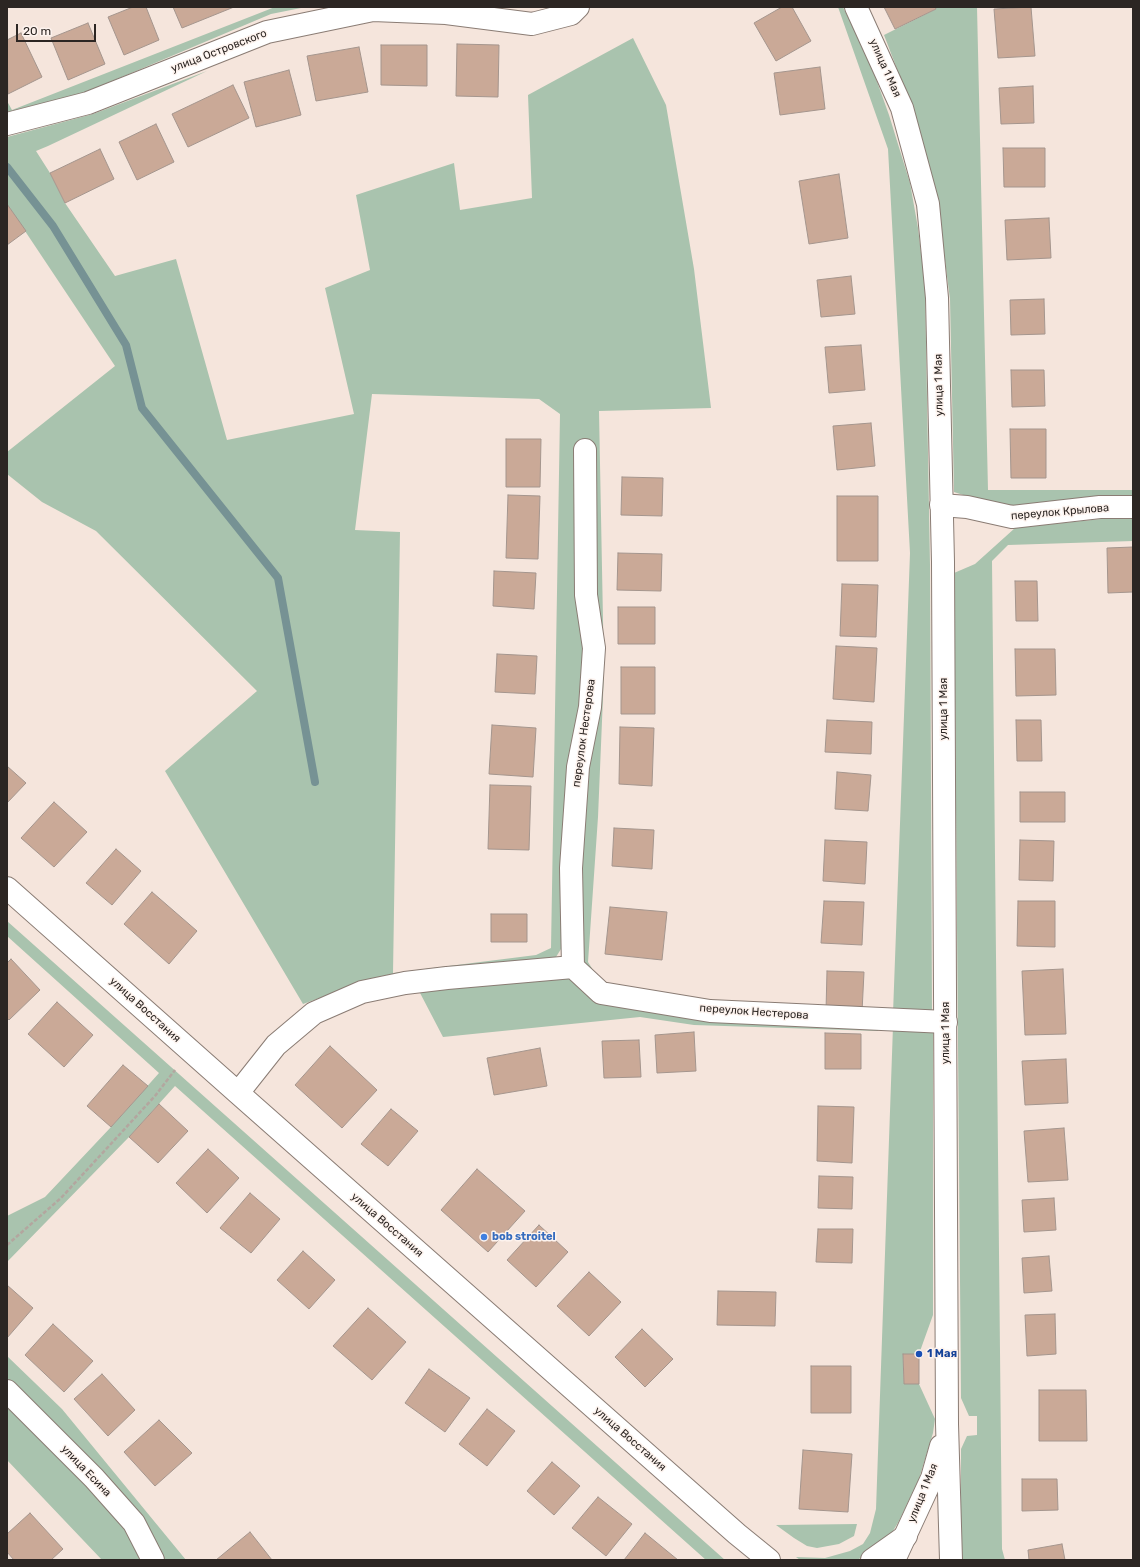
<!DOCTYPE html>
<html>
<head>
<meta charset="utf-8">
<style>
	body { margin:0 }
	#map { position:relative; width:1140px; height:1567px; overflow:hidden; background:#f5e5dc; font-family:Rubik,sans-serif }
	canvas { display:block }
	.frame { position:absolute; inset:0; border:8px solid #2c2623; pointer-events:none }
	.scale { position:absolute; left:16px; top:24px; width:80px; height:18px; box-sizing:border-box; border:2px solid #2c2623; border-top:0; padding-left:5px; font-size:12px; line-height:14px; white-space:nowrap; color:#2c2623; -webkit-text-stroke:3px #fdf3ee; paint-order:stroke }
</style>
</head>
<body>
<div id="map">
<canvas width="1140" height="1567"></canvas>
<div class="frame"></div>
<div class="scale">20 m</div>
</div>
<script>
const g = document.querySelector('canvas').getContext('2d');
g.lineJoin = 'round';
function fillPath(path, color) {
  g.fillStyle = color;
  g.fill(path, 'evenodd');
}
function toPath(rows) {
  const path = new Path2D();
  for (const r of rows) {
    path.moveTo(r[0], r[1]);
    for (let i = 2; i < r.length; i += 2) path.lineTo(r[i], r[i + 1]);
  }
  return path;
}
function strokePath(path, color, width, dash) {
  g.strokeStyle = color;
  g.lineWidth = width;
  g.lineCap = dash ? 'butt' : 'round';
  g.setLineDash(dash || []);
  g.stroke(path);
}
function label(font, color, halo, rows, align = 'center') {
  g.font = font + ' Rubik,sans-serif';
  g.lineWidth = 3;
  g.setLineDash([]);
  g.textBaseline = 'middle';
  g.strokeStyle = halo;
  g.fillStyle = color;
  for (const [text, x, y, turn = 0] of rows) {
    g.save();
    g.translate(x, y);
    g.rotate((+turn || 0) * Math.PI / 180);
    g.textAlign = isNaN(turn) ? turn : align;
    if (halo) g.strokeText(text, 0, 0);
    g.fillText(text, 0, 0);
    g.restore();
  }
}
const green = toPath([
	[275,7,306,7,271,14,84,93,7,112,7,101,12,110],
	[838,7,843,7,870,62,889,115,910,183,918,228,925,286,930,565,932,1013,893,1013,910,553,888,149],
	[935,7,977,7,988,490,1133,490,1133,497,1011,506,985,502,954,492,950,299,937,199,910,103,884,35,936,9],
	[633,38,666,105,694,269,711,408,599,411,604,673,598,817,588,962,603,986,580,964,577,871,588,647,566,941,556,957,541,964,358,984,303,1004,165,771,257,691,96,531,42,502,7,474,7,452,115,366,7,204,7,137,93,114,207,71,48,146,36,151,50,173,65,203,115,276,176,259,227,440,354,414,325,288,370,270,356,195,454,163,460,210,532,198,528,95],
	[372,394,539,399,560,414,551,948,536,955,393,973,400,532,355,530],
	[1133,518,1133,541,1008,545,992,561,1002,1549,1005,1560,961,1560,961,1449,967,1436,977,1435,977,1416,969,1416,961,1398,954,573,975,564,1015,528,1101,519],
	[7,921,725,1560,706,1560,175,1086,129,1137,7,1262,7,1216,45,1197,111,1127,159,1073,7,936],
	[569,976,596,999,879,1025,878,1031,694,1025,640,1017,443,1037,419,991],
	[893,1026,933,1030,933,1315,919,1354,903,1354,904,1384,919,1384,935,1419,933,1433,919,1479,899,1521,887,1541,868,1554,857,1560,800,1560,796,1557,825,1558,850,1551,863,1544,870,1533,876,1509],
	[7,1356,62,1409,186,1560,162,1560,7,1381],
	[7,1407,85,1482,126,1529,141,1560,102,1560,7,1460],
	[857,1524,854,1536,839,1544,817,1548,807,1546,794,1538,776,1525]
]);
const stream = toPath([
	[7,167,53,226,126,345,142,408,278,578,315,782]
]);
const building = toPath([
	[133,7,146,7,159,40,124,55,108,17,133,7],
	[173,7,234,7,182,28,173,7],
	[782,7,792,7,811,41,776,61,754,23,782,7],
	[884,7,935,7,936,9,895,29,884,7],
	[1031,7,1035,56,998,58,994,9,1031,7],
	[88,23,105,64,68,80,51,38,88,23],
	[21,33,42,77,8,94,7,40,21,33],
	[457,44,499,45,498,97,456,96,457,44],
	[381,45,427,45,427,86,381,85,381,45],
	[359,47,368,92,316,101,307,56,359,47],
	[820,67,825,109,780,115,774,73,820,67],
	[289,70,301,115,256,127,244,82,289,70],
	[233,85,249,118,188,147,172,114,233,85],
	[1033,86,1034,123,1001,124,999,88,1033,86],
	[156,124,174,162,137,180,119,142,156,124],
	[1003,148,1045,148,1045,187,1004,187,1003,148],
	[100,149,114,179,65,203,50,173,100,149],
	[839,174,848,238,809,244,799,181,839,174],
	[7,204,26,231,7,245,7,204],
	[1049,218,1051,258,1007,260,1005,220,1049,218],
	[851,276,855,314,821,317,817,280,851,276],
	[1044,299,1045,334,1011,335,1010,300,1044,299],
	[861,345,865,390,829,393,825,347,861,345],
	[1011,370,1044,370,1045,406,1012,407,1011,370],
	[871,423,875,466,837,470,833,426,871,423],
	[1010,429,1046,429,1046,478,1011,478,1010,429],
	[506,439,541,439,540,487,506,487,506,439],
	[622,477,663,478,662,516,621,515,622,477],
	[508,495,540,496,538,559,506,558,508,495],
	[837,496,878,496,878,561,837,561,837,496],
	[1133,547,1133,592,1108,593,1107,548,1133,547],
	[618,553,662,554,661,591,617,590,618,553],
	[494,571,536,573,534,609,493,606,494,571],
	[1015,581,1037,581,1038,621,1016,621,1015,581],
	[842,584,878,585,876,637,840,636,842,584],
	[618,607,655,607,655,644,618,644,618,607],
	[836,646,877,648,874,702,833,699,836,646],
	[1015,649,1055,649,1056,695,1016,696,1015,649],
	[497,654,537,656,535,694,495,692,497,654],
	[621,667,655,667,655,714,621,714,621,667],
	[827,720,872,722,871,754,825,752,827,720],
	[1016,720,1041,720,1042,761,1017,761,1016,720],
	[492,725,536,728,533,777,489,774,492,725],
	[620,727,654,728,652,786,619,784,620,727],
	[7,766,26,783,7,803,7,766],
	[837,772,871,775,868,811,835,809,837,772],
	[490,785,531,786,529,850,488,849,490,785],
	[1020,792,1065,792,1065,822,1020,822,1020,792],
	[54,802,87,832,54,867,21,838,54,802],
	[614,828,654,830,652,869,612,866,614,828],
	[825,840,867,842,865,884,823,881,825,840],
	[1020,840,1054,841,1053,881,1019,880,1020,840],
	[116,849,141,871,112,905,86,883,116,849],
	[152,892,197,931,169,964,124,924,152,892],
	[824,901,864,902,862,945,821,943,824,901],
	[1018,901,1055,901,1055,947,1017,946,1018,901],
	[610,907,667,912,662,960,605,954,610,907],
	[491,914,527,914,527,942,491,942,491,914],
	[11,959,40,990,9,1020,7,1018,7,963,11,959],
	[1063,969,1066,1034,1025,1035,1022,971,1063,969],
	[827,971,864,972,862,1012,826,1011,827,971],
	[57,1002,93,1035,64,1067,28,1034,57,1002],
	[694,1032,696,1071,657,1073,655,1035,694,1032],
	[825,1033,861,1034,861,1069,825,1069,825,1033],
	[639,1040,641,1077,604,1078,602,1041,639,1040],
	[330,1046,377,1090,342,1128,295,1085,330,1046],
	[540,1048,547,1086,494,1095,487,1058,540,1048],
	[1066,1059,1068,1103,1025,1105,1022,1061,1066,1059],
	[123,1065,148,1086,111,1127,87,1106,123,1065],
	[159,1104,188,1131,158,1163,129,1137,159,1104],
	[818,1106,854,1107,852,1163,817,1161,818,1106],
	[391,1109,418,1131,388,1166,361,1144,391,1109],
	[1064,1128,1068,1180,1028,1182,1024,1131,1064,1128],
	[208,1149,239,1178,207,1213,176,1183,208,1149],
	[477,1169,525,1211,488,1252,441,1210,477,1169],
	[819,1176,853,1177,852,1209,818,1208,819,1176],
	[250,1193,280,1219,251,1253,220,1228,250,1193],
	[1054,1198,1056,1230,1024,1232,1022,1200,1054,1198],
	[539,1225,568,1252,536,1287,507,1260,539,1225],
	[818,1229,853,1229,852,1263,816,1262,818,1229],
	[303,1251,335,1280,309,1309,277,1280,303,1251],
	[1049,1256,1052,1291,1024,1293,1022,1258,1049,1256],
	[589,1272,621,1302,589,1336,557,1306,589,1272],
	[7,1285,33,1308,7,1338,7,1285],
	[718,1291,776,1292,775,1326,717,1325,718,1291],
	[368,1308,406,1342,372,1380,333,1346,368,1308],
	[1055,1314,1056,1354,1027,1356,1025,1315,1055,1314],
	[53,1324,93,1361,64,1392,25,1355,53,1324],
	[642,1329,673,1359,645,1387,615,1357,642,1329],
	[903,1354,919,1354,919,1384,904,1384,903,1354],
	[811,1366,851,1366,851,1413,811,1413,811,1366],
	[429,1369,470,1398,445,1432,405,1403,429,1369],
	[102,1374,135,1410,108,1436,74,1399,102,1374],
	[1039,1390,1086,1390,1087,1441,1039,1441,1039,1390],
	[487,1409,515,1431,487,1466,459,1444,487,1409],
	[159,1420,192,1453,155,1486,124,1452,159,1420],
	[803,1450,852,1454,848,1512,799,1509,803,1450],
	[552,1462,580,1486,554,1515,527,1491,552,1462],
	[1022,1479,1057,1479,1058,1510,1022,1511,1022,1479],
	[598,1497,632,1524,606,1556,572,1528,598,1497],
	[30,1513,63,1549,51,1560,14,1560,7,1552,7,1534,30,1513],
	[250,1532,272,1560,216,1560,250,1532],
	[645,1533,678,1560,624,1560,645,1533],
	[1062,1544,1065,1560,1029,1560,1028,1550,1062,1544]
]);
const path = toPath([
	[7,1245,61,1198,155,1096,175,1070]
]);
const minor = toPath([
	[7,124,88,103,267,32,373,10,446,13,532,24,571,14,578,7],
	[585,450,586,595,594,648,590,707,578,767,571,868,573,967,601,993,710,1011,946,1022],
	[941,505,967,507,1012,517,1100,507,1133,507],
	[7,888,238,1093,737,1534,769,1560],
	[238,1093,276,1045,314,1013,362,992,405,983,447,978,573,967],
	[7,1391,94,1478,134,1523,153,1560],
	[872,1560,906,1536]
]);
const major = toPath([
	[856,7,902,108,928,204,937,298,943,562,947,1424,951,1560],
	[894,1560,932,1478,941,1446]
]);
const markers = [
	[484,1237,4,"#3f7fe0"],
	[919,1354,4,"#1a4fb4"]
];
const streetNames = [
	["улица Островского",219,51,-21],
	["улица 1 Мая",885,68,66],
	["улица 1 Мая",939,385,-91],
	["переулок Крылова",1060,512,-5],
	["улица 1 Мая",944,709,-90],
	["переулок Нестерова",584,733,-82],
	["улица Восстания",145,1010,42],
	["переулок Нестерова",754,1012,4],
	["улица 1 Мая",946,1033,-90],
	["улица Восстания",387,1225,41],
	["улица Восстания",630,1439,41],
	["улица Есина",86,1471,46],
	["улица 1 Мая",923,1493,-68]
];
const shopNames = [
	["bob stroitel",492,1237]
];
const transitNames = [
	["1 Мая",927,1354]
];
fillPath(green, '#a9c3ae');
strokePath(stream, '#769294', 8);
fillPath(building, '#caa997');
strokePath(building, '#a4958d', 1);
strokePath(minor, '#8a7c74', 24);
strokePath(major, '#8a7c74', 24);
strokePath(path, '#b3a69f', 2.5, [4, 2]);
strokePath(minor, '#fff', 22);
strokePath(major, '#fff', 22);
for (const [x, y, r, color] of markers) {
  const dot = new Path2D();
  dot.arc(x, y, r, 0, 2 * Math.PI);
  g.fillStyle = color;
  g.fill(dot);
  strokePath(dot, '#fdf3ee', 1.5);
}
label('11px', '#2c2623', '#fdf3ee', streetNames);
label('bold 11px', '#366cbe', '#fdf3ee', shopNames, 'left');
label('bold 11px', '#164399', '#fdf3ee', transitNames, 'left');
</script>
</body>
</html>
